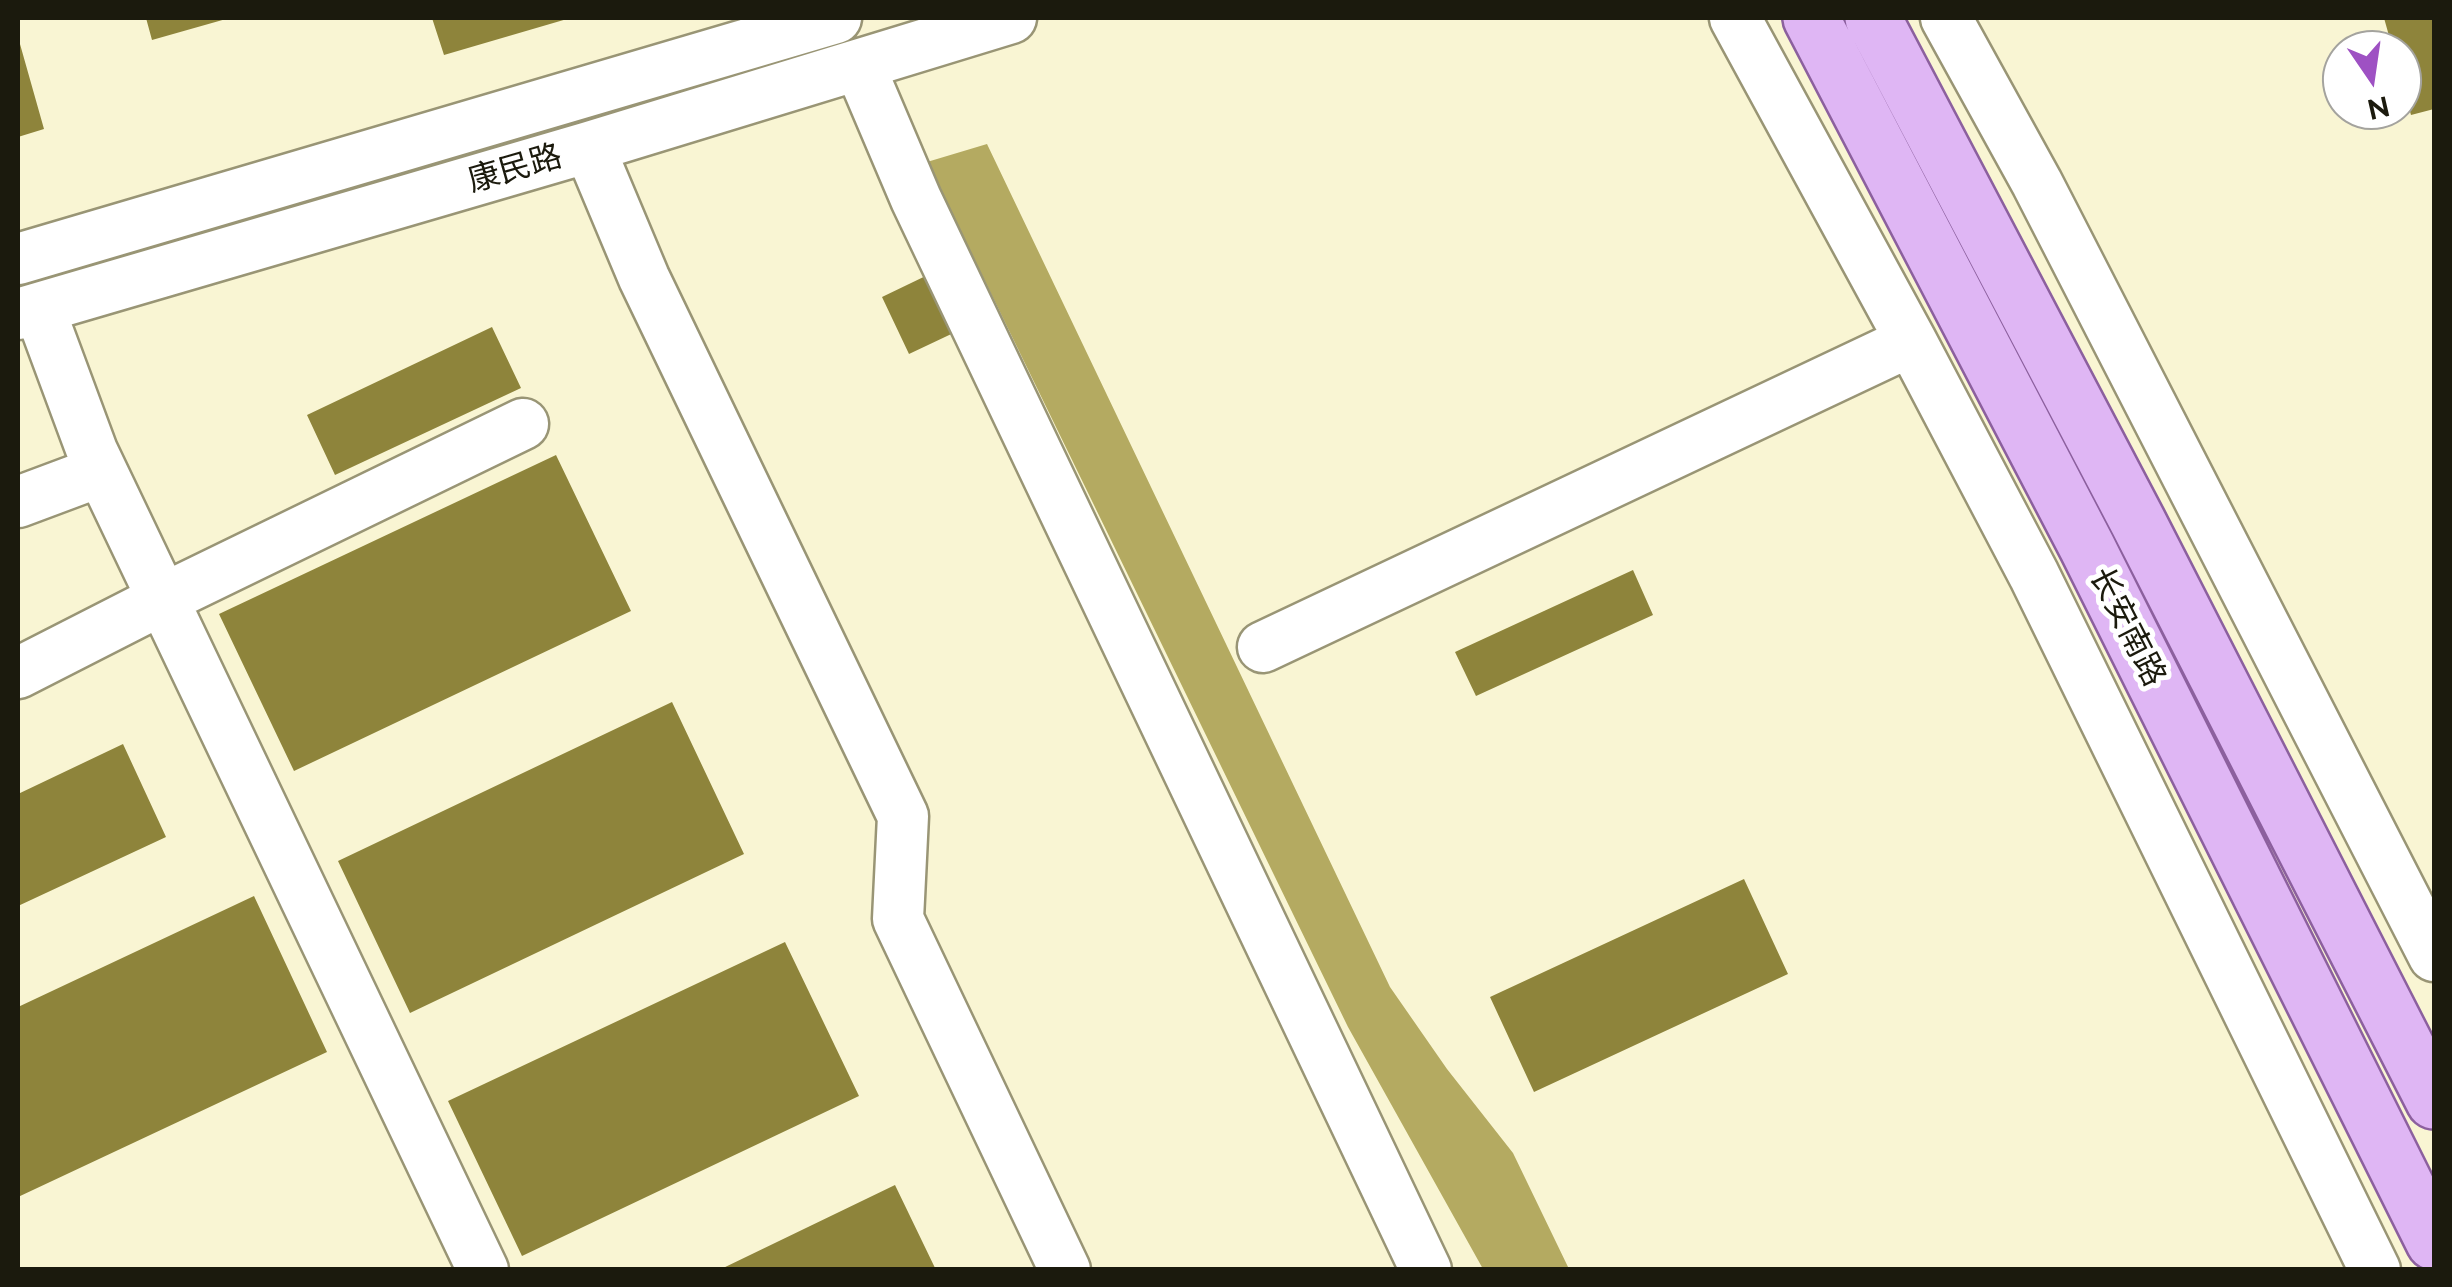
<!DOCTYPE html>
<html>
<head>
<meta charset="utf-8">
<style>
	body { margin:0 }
	#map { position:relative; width:2452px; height:1287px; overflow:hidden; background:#f9f5d3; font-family:Raleway,sans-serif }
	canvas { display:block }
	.frame { position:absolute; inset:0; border:20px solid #1b1a0d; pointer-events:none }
	.north { position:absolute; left:2322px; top:30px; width:100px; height:100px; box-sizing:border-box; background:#fff; border:2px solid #a4a39e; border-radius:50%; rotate:167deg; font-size:28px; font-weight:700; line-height:40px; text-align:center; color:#1b1a0d }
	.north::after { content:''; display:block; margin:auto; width:35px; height:45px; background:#9e51c3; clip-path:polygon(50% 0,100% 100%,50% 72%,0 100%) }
</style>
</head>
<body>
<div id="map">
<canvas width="2452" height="1287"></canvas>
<div class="frame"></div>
<div class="north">N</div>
</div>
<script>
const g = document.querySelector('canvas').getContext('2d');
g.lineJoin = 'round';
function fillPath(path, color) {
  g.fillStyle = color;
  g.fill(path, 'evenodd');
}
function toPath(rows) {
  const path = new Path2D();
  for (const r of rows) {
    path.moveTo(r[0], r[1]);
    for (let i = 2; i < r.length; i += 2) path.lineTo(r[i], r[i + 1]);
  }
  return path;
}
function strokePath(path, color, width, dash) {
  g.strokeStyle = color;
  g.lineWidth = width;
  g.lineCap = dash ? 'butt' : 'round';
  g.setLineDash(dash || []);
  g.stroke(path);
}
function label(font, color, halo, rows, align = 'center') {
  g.font = font + ' Raleway,"Noto Sans SC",sans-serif';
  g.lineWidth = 10;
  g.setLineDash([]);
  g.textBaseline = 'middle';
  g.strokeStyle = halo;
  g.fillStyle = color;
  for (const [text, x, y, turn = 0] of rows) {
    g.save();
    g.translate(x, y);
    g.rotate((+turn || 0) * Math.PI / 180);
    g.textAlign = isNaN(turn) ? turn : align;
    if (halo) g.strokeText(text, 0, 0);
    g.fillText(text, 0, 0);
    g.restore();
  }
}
const water = toPath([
	[987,144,1390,987,1447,1069,1513,1153,1569,1269,1483,1269,1348,1027,927,162]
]);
const building = toPath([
	[146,18,226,18,226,19,152,40],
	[432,18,567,18,567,19,444,55],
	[2384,18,2434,18,2434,109,2411,115,2402,83,2402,50,2393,50],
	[18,37,44,129,18,137],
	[936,271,964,328,909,354,882,297],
	[492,327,521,388,335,475,307,415],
	[556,455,631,611,294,771,219,614],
	[1633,570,1653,615,1476,696,1455,652],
	[672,702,744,854,410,1013,338,861],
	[123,744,166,837,18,906,18,794],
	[1744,879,1788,974,1534,1092,1490,997],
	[254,896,327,1052,18,1197,18,1007],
	[785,942,859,1096,522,1256,448,1101],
	[895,1185,936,1270,719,1270]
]);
const minor = toPath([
	[1735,18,1911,341,2034,575,2375,1270],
	[1946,18,2037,183,2434,956],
	[859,65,916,199,1426,1270],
	[589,147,644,278,903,816,898,919,1065,1270],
	[18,259,836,18],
	[39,308,92,451,483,1270],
	[18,314,589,147,1011,18],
	[18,502,101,471],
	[1263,647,1911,341],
	[18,673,163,599,523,424]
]);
const major = toPath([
	[1811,18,2087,547,2434,1242],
	[1873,18,2138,522,2434,1101]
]);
const streetNames = [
	["康民路",515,169,-16],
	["长安南路",2127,627,63]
];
fillPath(water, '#b4aa61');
fillPath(building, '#8e843b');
strokePath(minor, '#999575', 55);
strokePath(major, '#8c609e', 60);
strokePath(minor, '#fff', 50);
strokePath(major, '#dfb6f4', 55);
label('32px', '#1b1a0d', '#fff', streetNames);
</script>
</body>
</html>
